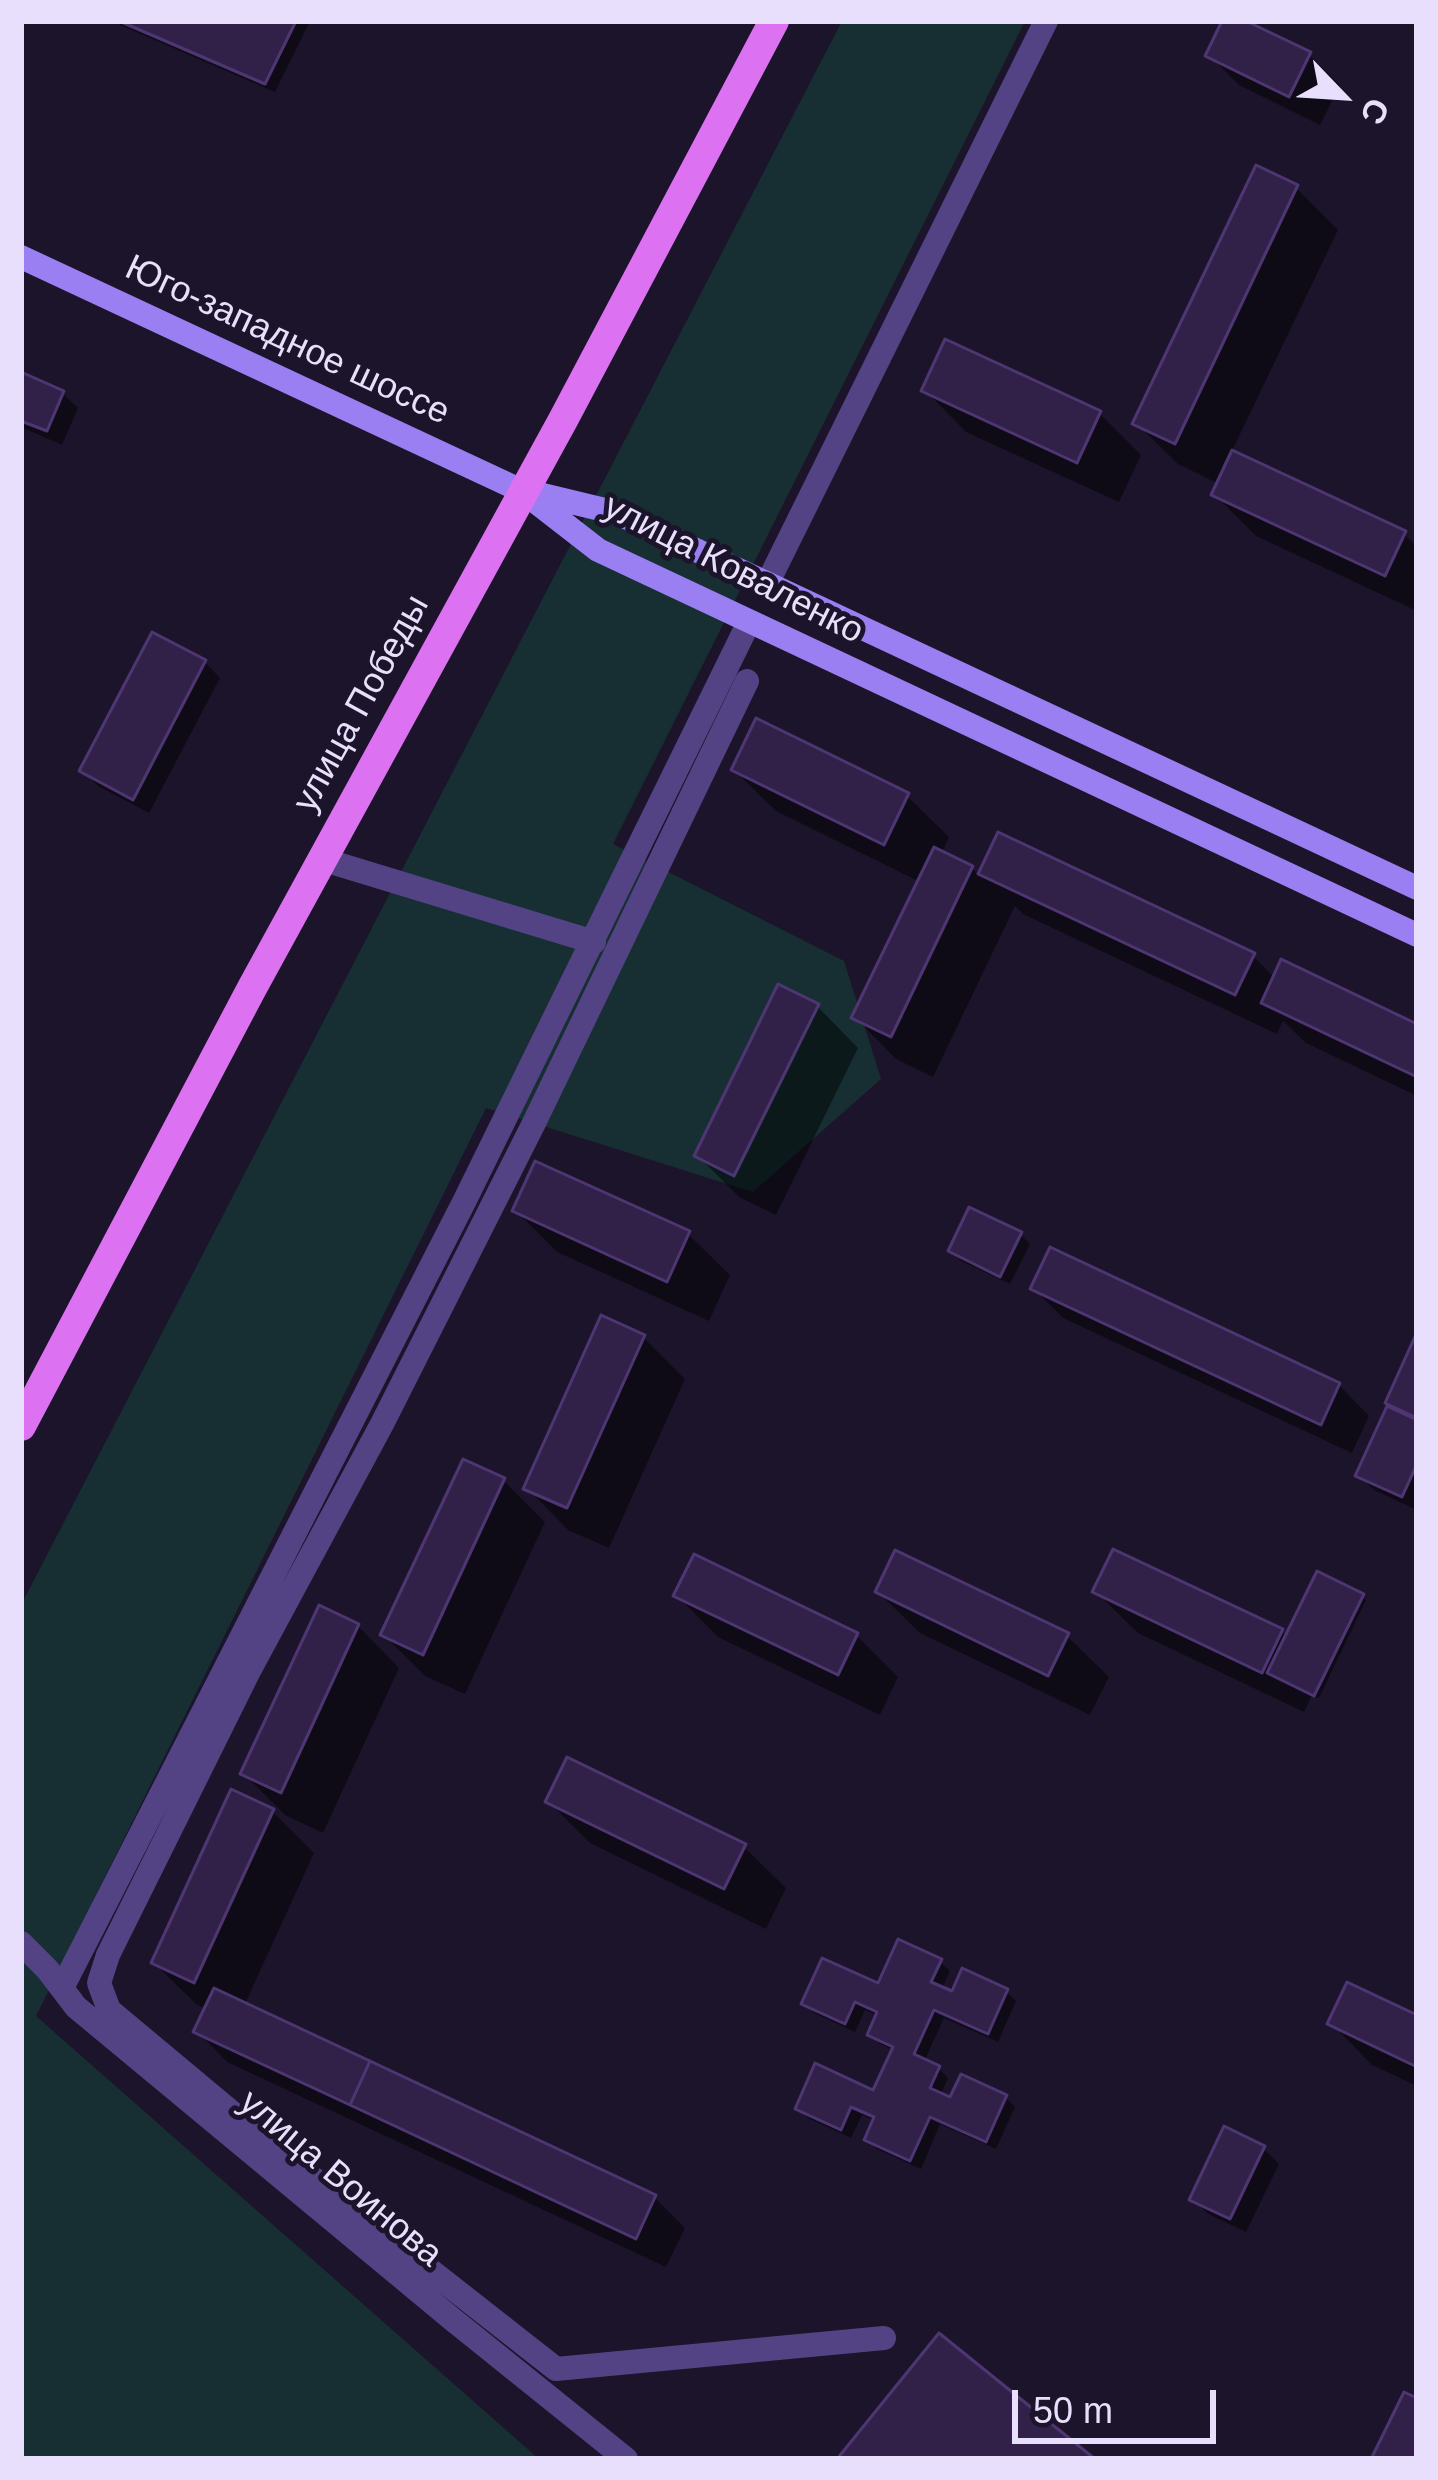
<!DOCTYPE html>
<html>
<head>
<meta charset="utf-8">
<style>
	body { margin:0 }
	#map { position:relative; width:1438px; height:2480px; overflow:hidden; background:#1c142a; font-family:Arial,sans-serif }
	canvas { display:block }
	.frame { position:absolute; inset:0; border:24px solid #e8dffc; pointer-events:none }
	.north { position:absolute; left:1282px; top:36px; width:120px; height:120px; -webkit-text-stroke:9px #1c142a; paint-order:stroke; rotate:115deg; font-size:33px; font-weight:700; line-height:48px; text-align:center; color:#e8dffc }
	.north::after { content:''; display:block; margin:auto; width:42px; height:54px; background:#e8dffc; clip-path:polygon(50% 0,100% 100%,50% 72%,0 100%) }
	.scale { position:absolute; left:1012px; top:2390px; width:204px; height:54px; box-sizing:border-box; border:6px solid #e8dffc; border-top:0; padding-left:15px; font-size:36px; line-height:42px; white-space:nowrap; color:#e8dffc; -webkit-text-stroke:9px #1c142a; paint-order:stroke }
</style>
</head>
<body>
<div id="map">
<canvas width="1438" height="2480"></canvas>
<div class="frame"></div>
<div class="north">С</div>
<div class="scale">50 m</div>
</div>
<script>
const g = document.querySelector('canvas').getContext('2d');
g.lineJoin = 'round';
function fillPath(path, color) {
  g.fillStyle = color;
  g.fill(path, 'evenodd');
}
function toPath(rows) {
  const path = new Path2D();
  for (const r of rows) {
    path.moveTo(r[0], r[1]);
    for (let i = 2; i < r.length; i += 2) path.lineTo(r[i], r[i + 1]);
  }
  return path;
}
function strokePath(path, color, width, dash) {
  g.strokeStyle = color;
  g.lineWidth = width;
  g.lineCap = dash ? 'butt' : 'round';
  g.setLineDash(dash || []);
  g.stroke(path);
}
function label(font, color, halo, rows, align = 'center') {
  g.font = font + ' Arial,sans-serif';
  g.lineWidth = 10;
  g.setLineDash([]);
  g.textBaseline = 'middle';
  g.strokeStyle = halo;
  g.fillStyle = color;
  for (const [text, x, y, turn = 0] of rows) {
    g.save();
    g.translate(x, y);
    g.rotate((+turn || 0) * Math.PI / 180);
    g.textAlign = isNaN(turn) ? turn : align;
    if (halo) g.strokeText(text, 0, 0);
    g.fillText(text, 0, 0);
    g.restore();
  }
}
const green = toPath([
	[842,21,1025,21,613,844,844,961,881,1079,753,1192,486,1108,36,2016,539,2459,21,2459,21,1605]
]);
const shadow = toPath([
	[116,21,310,21,275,92,120,25],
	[1225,21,1240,21,1309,55,1340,85,1320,125,1239,85,1209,55],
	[1296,188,1338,230,1231,453,1404,534,1417,547,1417,611,1256,536,1215,495,1219,484,1178,464,1136,423],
	[21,376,62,393,78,408,62,445,21,427],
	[925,390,1099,413,1141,455,1119,502,966,432],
	[205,662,220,678,149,813,98,786,83,771],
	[734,770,907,796,949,837,941,854,972,868,980,877,999,836,1253,956,1275,978,1417,1027,1417,1096,1306,1043,1283,1021,1277,1034,1023,914,1015,906,933,1077,896,1059,855,1017,920,882,776,811],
	[817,1006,858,1048,776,1215,739,1197,697,1155],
	[516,1211,688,1234,730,1275,709,1321,557,1252],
	[1020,1234,1030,1244,1010,1284,961,1261,951,1251],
	[1033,1288,1339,1385,1369,1416,1352,1453,1063,1318],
	[643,1337,685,1379,609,1548,568,1530,527,1488],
	[1417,1339,1417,1510,1374,1490,1358,1475,1400,1414,1388,1402],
	[504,1481,545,1522,465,1694,425,1676,384,1635],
	[695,1558,857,1636,898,1677,880,1715,718,1637,677,1596],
	[878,1592,1067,1636,1109,1677,1090,1715,920,1633],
	[1096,1592,1281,1632,1288,1638,1362,1596,1366,1600,1319,1698,1312,1695,1304,1712,1138,1633],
	[358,1626,399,1668,323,1833,285,1815,244,1774],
	[548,1801,744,1847,786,1888,766,1929,590,1843],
	[273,1812,314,1853,244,2006,655,2198,685,2228,666,2267,227,2062,197,2031,207,2010,196,2004,154,1963],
	[940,1962,950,1971,941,1990,953,1995,1006,1992,1016,2001,998,2042,944,2018,924,2062,938,2068,948,2078,940,2096,951,2101,1005,2097,1015,2107,996,2149,940,2124,921,2169,877,2149,867,2139,876,2121,862,2115,851,2138,808,2118,799,2108,875,2093,894,2050,880,2044,871,2034,879,2016,865,2010,855,2032,814,2013,804,2003,880,1987],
	[1417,2019,1417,2086,1372,2065,1331,2023],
	[1263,2148,1279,2164,1246,2232,1208,2214,1193,2199]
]);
const building = toPath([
	[119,21,296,21,265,84,119,21],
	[1222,21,1246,21,1311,52,1289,97,1205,56,1222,21],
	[1256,165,1298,185,1175,444,1132,424,1256,165],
	[945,339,1101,411,1077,463,921,391,945,339],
	[21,372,64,391,47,431,21,421,21,372],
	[1232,450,1406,531,1385,576,1211,495,1232,450],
	[152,632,206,660,133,800,79,771,152,632],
	[756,718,909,793,884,845,731,770,756,718],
	[998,832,1255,953,1235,995,978,874,998,832],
	[934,847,973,866,891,1037,851,1018,934,847],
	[1281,959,1417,1024,1417,1077,1261,1003,1281,959],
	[778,984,819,1004,734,1176,694,1156,778,984],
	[535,1161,690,1231,667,1282,512,1211,535,1161],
	[969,1207,1022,1232,1000,1277,948,1251,969,1207],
	[1050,1247,1340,1383,1321,1425,1030,1289,1050,1247],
	[601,1315,645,1335,567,1508,523,1489,601,1315],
	[1417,1332,1417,1418,1385,1403,1417,1332],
	[1387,1406,1417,1420,1417,1464,1402,1497,1355,1476,1387,1406],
	[463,1459,505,1478,423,1655,380,1635,463,1459],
	[1113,1549,1283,1629,1262,1673,1092,1592,1113,1549],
	[895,1550,1069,1633,1048,1676,875,1592,895,1550],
	[694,1554,858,1633,838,1675,673,1596,694,1554],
	[1317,1571,1364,1594,1314,1696,1267,1673,1317,1571],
	[319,1605,359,1624,281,1793,240,1774,319,1605],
	[567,1757,746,1844,724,1889,545,1802,567,1757],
	[231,1789,274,1809,194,1983,151,1963,231,1789],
	[898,1939,942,1959,931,1982,952,1991,962,1968,1008,1989,988,2034,934,2010,914,2054,940,2066,930,2088,950,2097,961,2074,1007,2095,986,2142,930,2117,910,2161,864,2140,874,2117,851,2107,841,2130,795,2109,815,2063,873,2090,893,2047,867,2035,877,2012,855,2002,845,2024,801,2004,822,1958,878,1983,898,1939],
	[1347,1982,1417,2015,1417,2067,1327,2024,1347,1982],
	[214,1988,370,2061,350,2105,193,2032,214,1988],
	[370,2061,656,2195,636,2239,350,2105,370,2061],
	[1224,2126,1265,2146,1230,2219,1189,2200,1224,2126],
	[939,2333,1095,2459,837,2459,939,2333],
	[1404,2392,1417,2398,1417,2459,1371,2459,1404,2392]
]);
const street = toPath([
	[768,582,1046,21],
	[747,681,534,1123,382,1424,250,1669,108,1955,99,1983,109,2010,273,2147,556,2369,884,2338],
	[321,859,594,942],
	[21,1943,47,1969,76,2007,452,2319,626,2459],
	[62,1988,464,1202,749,622]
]);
const secondary = toPath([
	[21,257,522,491,598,550,1417,935],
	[530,492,617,513,1417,888]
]);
const primary = toPath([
	[21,1426,252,988,563,420,774,21]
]);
const streetNames = [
	["Юго-западное шоссе",287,341,25],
	["улица Коваленко",733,570,27],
	["улица Победы",362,704,-61],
	["улица Воинова",340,2179,40]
];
fillPath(green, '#172f33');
fillPath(shadow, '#0007');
fillPath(building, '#312149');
strokePath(building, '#4e3673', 3);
strokePath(street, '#534384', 24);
strokePath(secondary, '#9a7ff3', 24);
strokePath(primary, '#dc71f2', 30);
label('36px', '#e8dffc', '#1c142a', streetNames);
</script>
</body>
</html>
